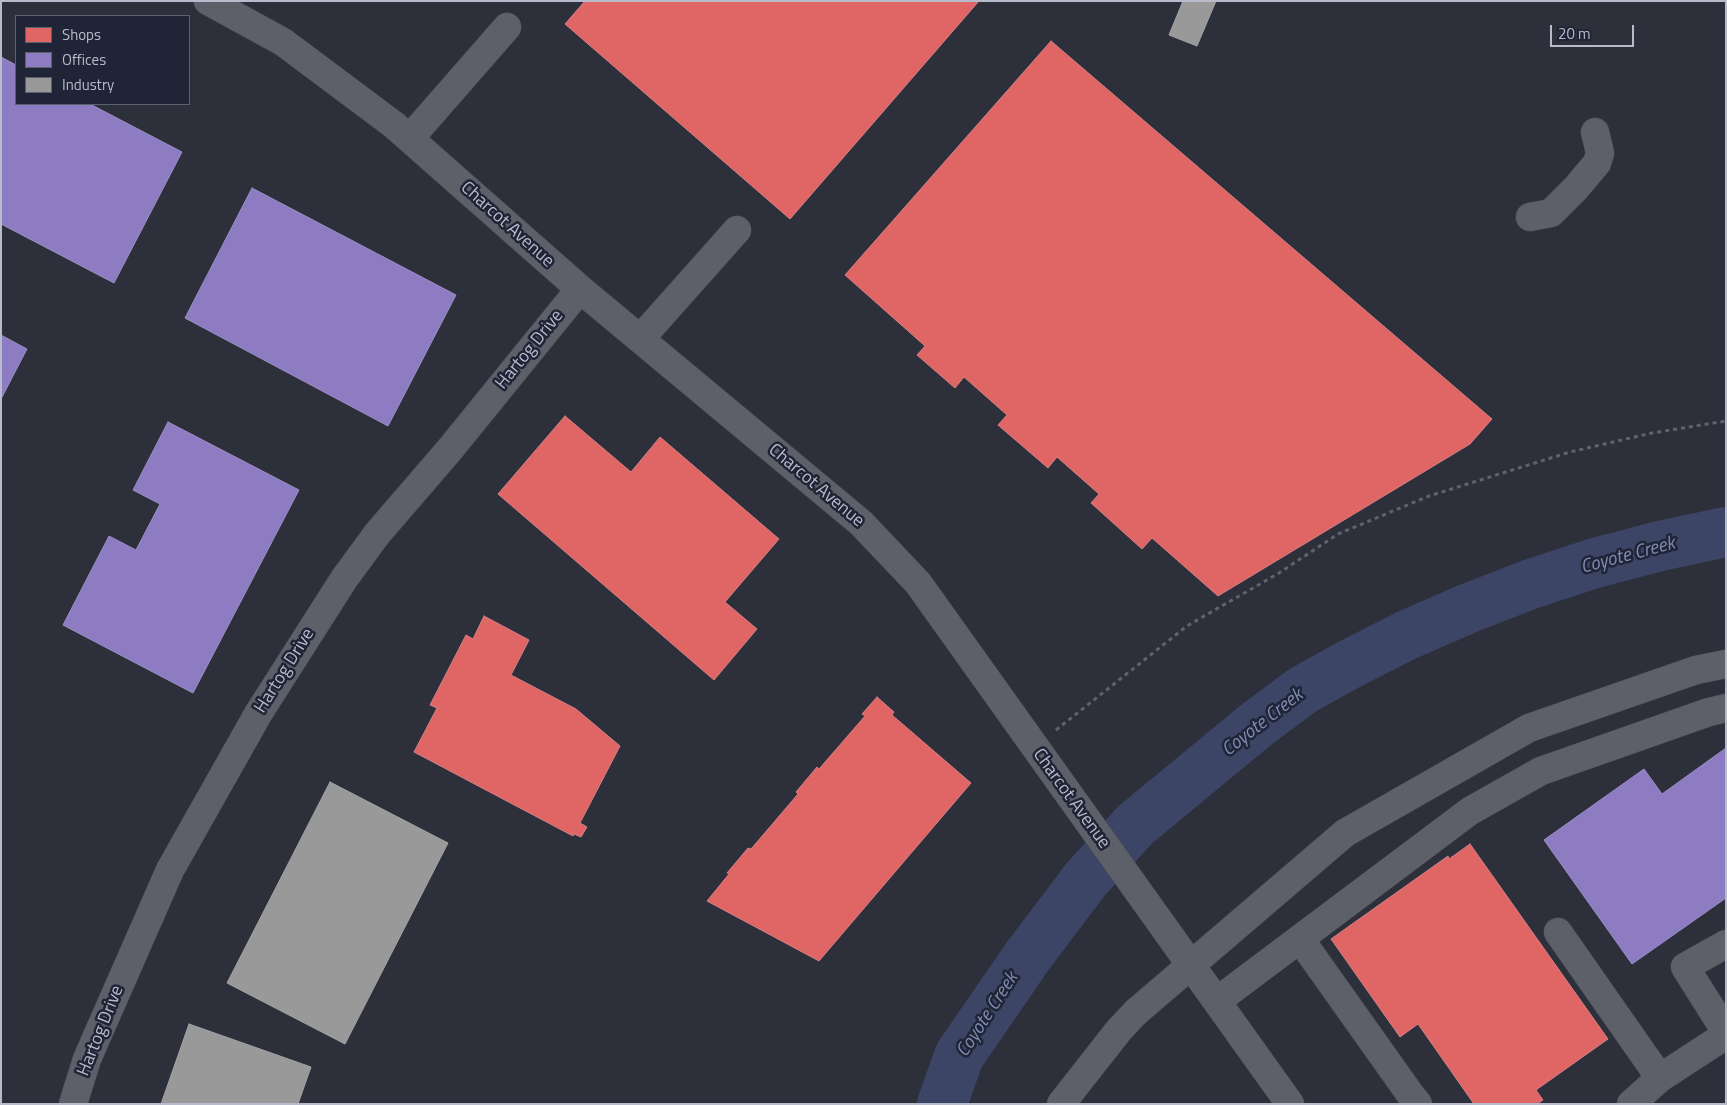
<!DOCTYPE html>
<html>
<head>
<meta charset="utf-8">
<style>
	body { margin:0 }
	#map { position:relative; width:1727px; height:1105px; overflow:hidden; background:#2d303b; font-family:"Titillium Web",sans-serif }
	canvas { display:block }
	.frame { position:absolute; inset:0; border:2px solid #b8bbcb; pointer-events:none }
	.legend { position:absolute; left:15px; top:15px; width:175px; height:90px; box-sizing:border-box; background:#1f2536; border:1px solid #5c6172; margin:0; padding:6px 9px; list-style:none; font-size:15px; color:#b8bbcb }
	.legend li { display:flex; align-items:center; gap:10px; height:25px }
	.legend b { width:25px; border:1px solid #5c6172 }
	.scale { position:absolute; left:1550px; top:25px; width:84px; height:22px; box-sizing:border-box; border:2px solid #b8bbcb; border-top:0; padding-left:6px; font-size:15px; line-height:18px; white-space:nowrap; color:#b8bbcb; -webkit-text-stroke:4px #1f2536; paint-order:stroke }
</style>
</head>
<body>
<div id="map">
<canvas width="1727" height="1105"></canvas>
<div class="frame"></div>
<ul class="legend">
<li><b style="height:14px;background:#e06666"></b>Shops</li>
<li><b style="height:14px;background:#8e7cc3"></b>Offices</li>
<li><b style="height:14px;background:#999"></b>Industry</li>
</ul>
<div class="scale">20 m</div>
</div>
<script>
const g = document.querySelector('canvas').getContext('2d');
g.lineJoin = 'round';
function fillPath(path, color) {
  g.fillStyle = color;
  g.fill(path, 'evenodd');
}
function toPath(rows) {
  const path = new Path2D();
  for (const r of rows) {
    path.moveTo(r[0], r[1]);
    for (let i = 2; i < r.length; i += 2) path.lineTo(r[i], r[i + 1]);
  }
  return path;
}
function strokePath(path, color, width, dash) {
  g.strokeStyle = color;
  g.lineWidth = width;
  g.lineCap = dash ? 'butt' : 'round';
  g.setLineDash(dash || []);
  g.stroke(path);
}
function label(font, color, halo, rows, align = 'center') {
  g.font = font + ' "Titillium Web",sans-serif';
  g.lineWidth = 5;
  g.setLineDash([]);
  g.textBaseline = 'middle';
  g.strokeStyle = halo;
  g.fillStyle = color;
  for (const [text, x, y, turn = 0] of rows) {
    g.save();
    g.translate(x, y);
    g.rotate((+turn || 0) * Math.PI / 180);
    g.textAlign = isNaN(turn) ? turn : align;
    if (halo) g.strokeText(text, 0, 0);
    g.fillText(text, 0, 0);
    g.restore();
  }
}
const shops = toPath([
	[585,1,979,1,790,219,565,24,585,1],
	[1051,41,1492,419,1470,444,1218,596,1152,538,1142,549,1091,503,1099,494,1057,457,1048,468,998,425,1007,415,964,377,955,388,917,355,925,346,845,275,1051,41],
	[565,416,631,472,660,437,779,539,725,602,757,629,714,680,498,494,565,416],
	[484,616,529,640,511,675,576,709,620,746,580,823,587,827,581,837,574,834,573,836,414,752,437,708,430,705,466,635,473,639,484,616],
	[877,697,894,712,892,715,971,783,819,961,707,901,729,874,727,873,748,848,751,849,798,794,796,792,817,767,819,769,865,716,862,714,877,697],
	[1470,844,1608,1039,1536,1090,1543,1100,1537,1104,1474,1104,1418,1024,1400,1037,1331,939,1448,856,1449,859,1470,844]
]);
const offices = toPath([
	[1,57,16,65,16,104,90,104,182,152,114,283,1,224,1,57],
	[252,188,456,295,388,426,185,318,252,188],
	[1,335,27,349,1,399,1,335],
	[168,422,299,490,193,693,63,625,109,536,136,550,160,504,133,490,168,422],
	[1726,748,1726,898,1632,964,1544,840,1644,769,1662,794,1726,748]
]);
const industry = toPath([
	[1183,1,1216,1,1197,46,1169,35,1183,1],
	[330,782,448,843,345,1044,227,983,330,782],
	[189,1024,311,1067,298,1104,161,1104,189,1024]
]);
const river = toPath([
	[942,1104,959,1056,1027,957,1086,879,1135,825,1256,725,1303,690,1348,665,1407,635,1469,608,1531,584,1595,563,1660,546,1726,532]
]);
const path = toPath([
	[1056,730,1187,626,1279,573,1338,534,1429,496,1570,452,1652,433,1726,421]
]);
const minor = toPath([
	[208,1,283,42,394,125,580,289,861,523,918,583,1290,1104],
	[410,138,507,27],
	[1530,217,1551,213,1576,188,1597,163,1600,153,1595,132],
	[640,339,737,230],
	[1558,932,1660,1078],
	[1300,939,1410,1094,1418,1104],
	[1726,944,1685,967,1726,1032],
	[1217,1001,1470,811,1541,771,1709,712,1726,708],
	[73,1104,87,1059,170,870,258,714,344,579,377,534,451,448,580,289],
	[1061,1104,1119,1030,1136,1012,1345,833,1529,728,1696,670,1726,664],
	[1631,1104,1660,1078,1726,1035]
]);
const streetNames = [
	["Charcot Avenue",507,225,42],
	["Hartog Drive",530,350,-51],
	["Charcot Avenue",816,486,40],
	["Hartog Drive",285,671,-58],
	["Charcot Avenue",1071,799,54],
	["Hartog Drive",101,1031,-68]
];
const waterNames = [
	["Coyote Creek",1628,556,-15],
	["Coyote Creek",1263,723,-38],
	["Coyote Creek",988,1015,-57]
];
fillPath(shops, '#e06666');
strokePath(shops, '#d48084', 1);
fillPath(offices, '#8e7cc3');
strokePath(offices, '#9b8fc5', 1);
fillPath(industry, '#999');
strokePath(industry, '#a2a3a8', 1);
strokePath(river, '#3c4565', 50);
strokePath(minor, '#494c54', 29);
strokePath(path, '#60636c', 3, [4, 4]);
strokePath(minor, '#5d6069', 28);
label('18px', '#b8bbcb', '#1f2536', streetNames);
label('italic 19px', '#808cb2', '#1f2536', waterNames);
</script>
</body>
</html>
